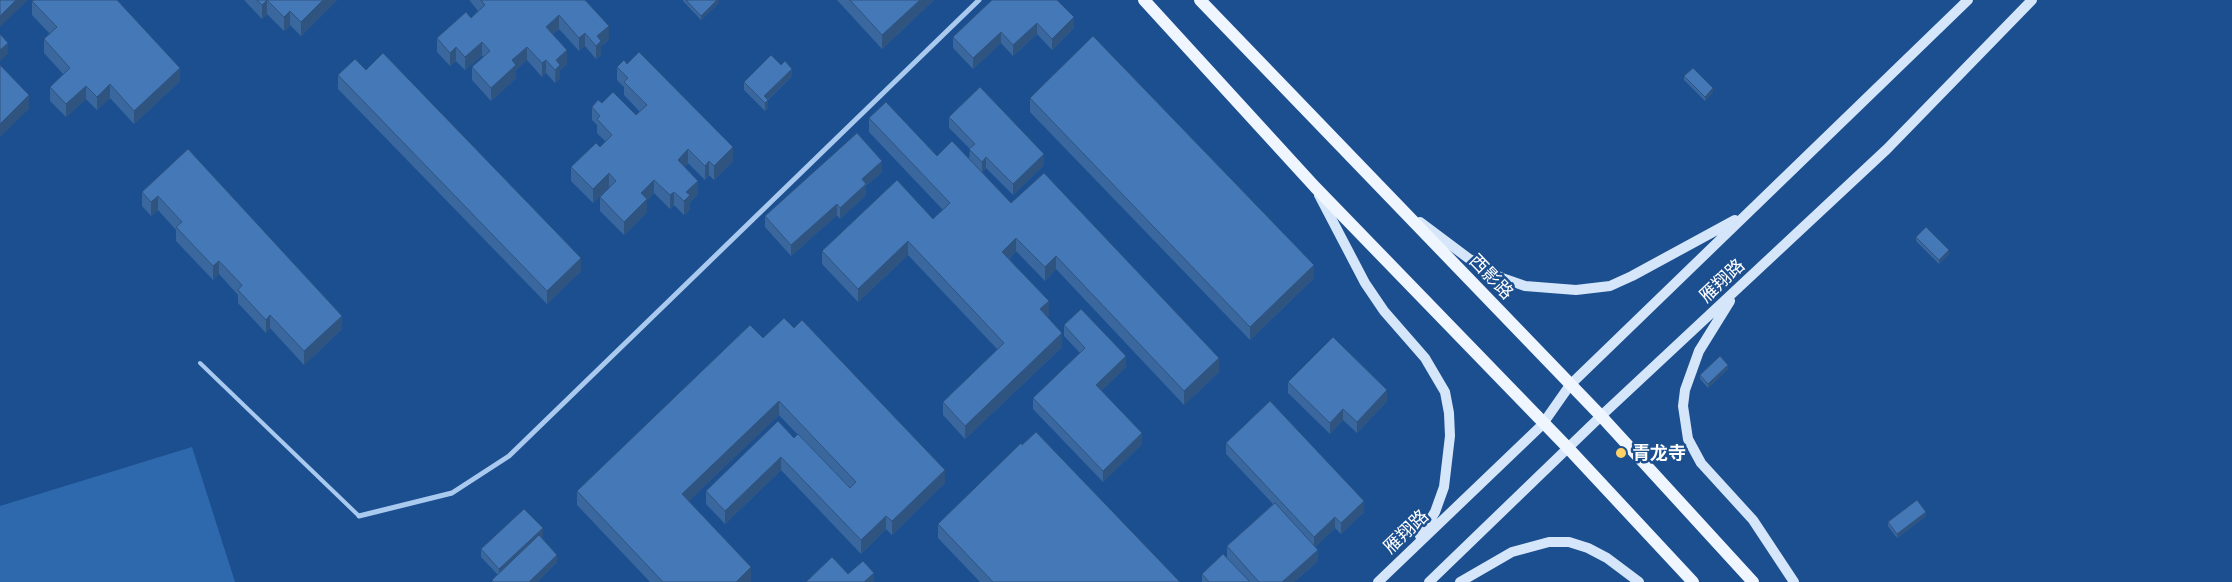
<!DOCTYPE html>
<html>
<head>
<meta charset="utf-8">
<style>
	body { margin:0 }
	canvas { display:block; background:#1b4f8f }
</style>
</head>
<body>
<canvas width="2232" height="582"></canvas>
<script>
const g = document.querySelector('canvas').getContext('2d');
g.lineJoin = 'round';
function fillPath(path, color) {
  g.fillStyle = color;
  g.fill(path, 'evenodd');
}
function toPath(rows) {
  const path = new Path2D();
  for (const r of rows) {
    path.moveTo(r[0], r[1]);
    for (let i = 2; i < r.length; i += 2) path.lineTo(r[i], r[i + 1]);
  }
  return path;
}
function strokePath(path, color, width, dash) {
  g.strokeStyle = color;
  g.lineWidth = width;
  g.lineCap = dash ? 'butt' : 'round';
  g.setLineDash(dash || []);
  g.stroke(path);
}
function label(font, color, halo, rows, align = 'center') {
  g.font = font + ' "Golos Text","Noto Sans SC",sans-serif';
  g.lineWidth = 5;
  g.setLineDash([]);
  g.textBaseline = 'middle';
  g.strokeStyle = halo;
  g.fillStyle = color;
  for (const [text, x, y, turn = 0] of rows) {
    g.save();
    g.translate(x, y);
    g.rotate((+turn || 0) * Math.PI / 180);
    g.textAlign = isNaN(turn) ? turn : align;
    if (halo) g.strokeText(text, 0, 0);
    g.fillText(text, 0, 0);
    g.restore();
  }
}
const green = toPath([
	[192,447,235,582,0,582,0,506]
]);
const service = toPath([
	[200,363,359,516]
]);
const minor = toPath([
	[359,516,452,493,509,456,979,0]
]);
const secondary = toPath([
	[1319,195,1365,283,1384,311,1425,358,1445,392,1449,413,1450,436,1444,487,1435,512,1420,536],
	[1420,222,1468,258,1502,278,1525,286,1576,290,1610,286,1632,276,1735,220],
	[1730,301,1699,351,1685,390,1683,406,1688,439,1701,463,1753,520,1794,582],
	[1378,582,1542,425,1570,385,1968,0],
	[1429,582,1601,416,1887,149,2032,0],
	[1460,582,1512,552,1549,542,1569,542,1588,548,1607,558,1639,582]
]);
const primary = toPath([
	[1144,0,1315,187,1569,449,1693,582],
	[1200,0,1601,416,1753,582]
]);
const wall = toPath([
	[244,0,337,0,301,36,290,25,284,31,267,14,262,19],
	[470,0,585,0,609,40,601,46,601,55,596,59,585,46,579,51,559,29,553,34,567,64,560,70,560,78,555,83,546,73,542,77,527,60,516,70,516,78,491,101,472,80,472,67,483,57,482,55,465,70,456,61,450,66,437,52,437,38,471,18,478,11,470,1],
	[683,0,719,0,719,3,701,20,683,1],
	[837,0,934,0,882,49],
	[992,0,1074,28,1052,50,1037,34,1013,56,1001,43,973,69,953,48,953,37],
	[32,1,180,81,134,124,110,98,97,110,86,99,66,117,50,101,50,87,64,75,44,53,44,39,50,34,32,15],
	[617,67,733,161,714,180,709,175,705,180,688,163,684,167,698,194,690,202,690,209,684,215,674,205,670,209,654,193,647,200,647,212,624,235,600,211,600,197,610,187,609,187,593,203,571,181,571,167,600,147,606,142,597,133,597,125,592,120,592,107,602,103,636,115,640,112,624,95,624,87,617,80],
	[366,70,581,271,547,304,338,89,338,75],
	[792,76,768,100,768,108,765,111,744,90,744,82],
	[1684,76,1713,92,1705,101,1684,80],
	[1030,98,1314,278,1250,340,1030,112],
	[949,117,1044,165,1013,195,986,168,982,172,1011,203,1219,372,1184,405,1056,269,1045,281,1016,251,1009,259,1049,315,1047,317,1062,347,965,439,943,415,943,402,998,350,908,255,858,302,822,264,822,251,933,219,943,210,869,132,869,118,937,156,969,159,970,149,949,128],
	[188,149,342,329,304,365,270,328,266,333,238,303,238,295,219,274,213,280,176,241,176,230,158,210,151,216,142,206,142,192],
	[882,172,866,186,866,195,840,219,837,215,791,256,765,227,765,216],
	[1916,237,1949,254,1939,264,1916,241],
	[1064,325,1126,367,1101,391,1142,444,1103,482,1033,409,1033,398,1080,353,1064,336],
	[763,338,945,483,892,535,886,529,861,554,781,470,725,524,706,504,706,491,794,438,798,435,779,415,688,501,751,581,750,582,650,582,577,505,577,491],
	[1728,369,1708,388,1700,379,1700,375],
	[1288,382,1387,401,1357,433,1343,420,1330,434,1288,393],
	[1226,443,1364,512,1341,534,1335,528,1315,547,1318,561,1294,582,1202,582,1202,574,1227,557,1227,546,1273,504,1226,454],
	[1926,516,1897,538,1888,526,1888,522],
	[938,524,1180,582,980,582,938,538],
	[543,536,541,538,557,562,537,582,492,582,492,580,498,575,481,557,481,549]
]);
const shadedWall = toPath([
	[16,0,28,0,0,27,0,16],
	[267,0,267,14,262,19,262,5],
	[323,0,337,0,301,36,301,22],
	[717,0,719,0,719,3,701,20,701,16],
	[920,0,934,0,882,49,882,35],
	[290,11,290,25,284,31,284,17],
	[559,15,559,29,546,40,546,27],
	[1074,17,1074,28,1052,50,1052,39],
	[1037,23,1037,34,1013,56,1013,45],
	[609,26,609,40,601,46,601,55,596,59,596,46,597,36],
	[1001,32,1001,43,973,69,973,58],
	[585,33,585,46,579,51,579,38],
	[482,42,482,55,465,70,465,57],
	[8,43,8,54,0,61,0,50],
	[456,47,456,61,450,66,450,53],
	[527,47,527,60,516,70,516,78,491,101,491,88,512,60],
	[567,50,567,64,560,70,560,78,555,83,556,60],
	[546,60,546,73,542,77,542,63],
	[180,68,180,81,134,124,134,111],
	[792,69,792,76,764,103,764,96],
	[110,84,110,98,97,110,97,97],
	[86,86,86,99,66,117,66,104],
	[1713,88,1713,92,1705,101,1705,97],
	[29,95,29,109,0,137,0,124],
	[768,100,768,108,765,111,765,103],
	[733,147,733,161,714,180,714,166],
	[688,149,688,163,678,174,678,160],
	[1044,154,1044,165,1013,195,1013,184],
	[986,157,986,168,982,173,982,162],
	[709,161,709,175,705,180,705,166],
	[882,161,882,172,866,186,866,195,840,219,840,208,862,179],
	[609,173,609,187,593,203,593,189],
	[654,180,654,193,647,200,647,212,624,235,624,222,641,193],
	[698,181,698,194,690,202,690,209,684,215,684,201,686,192],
	[674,192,674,205,670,209,670,195],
	[158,196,158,210,151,216,151,202],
	[837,204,837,215,791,256,791,245],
	[1016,238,1016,251,1002,265,1002,252],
	[908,241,908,255,858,302,858,289],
	[1949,250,1949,254,1939,264,1939,260],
	[1056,256,1056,269,1045,281,1045,267],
	[581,258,581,271,547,304,547,291],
	[219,261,219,274,213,280,213,266],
	[1314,265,1314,278,1250,340,1250,327],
	[1049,301,1049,315,1040,323,1040,309],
	[270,315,270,328,266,333,266,320],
	[342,316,342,329,304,365,304,351],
	[1062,333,1062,347,965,439,965,426],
	[1126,356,1126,367,1096,396,1096,385],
	[1219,358,1219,372,1184,405,1184,391],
	[1728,365,1728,369,1708,388,1708,384],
	[1387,390,1387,401,1357,433,1357,422],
	[779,401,779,415,682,508,682,494],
	[1343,409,1343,420,1330,434,1330,423],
	[1142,433,1142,444,1103,482,1103,471],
	[781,457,781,470,725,524,725,511],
	[945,470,945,483,892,535,892,521],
	[1364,501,1364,512,1341,534,1341,523],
	[1926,512,1926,516,1897,538,1897,534],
	[886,516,886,529,861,554,861,540],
	[1335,517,1335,528,1314,548,1314,537],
	[543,528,543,536,499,577,499,569],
	[1318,550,1318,561,1294,582,1282,582],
	[557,555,557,562,537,582,529,582],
	[751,567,751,581,750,582,736,582],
	[874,573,874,582,864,582]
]);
const building = toPath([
	[0,0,16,0,0,16,0,0],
	[34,0,117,0,180,68,134,111,110,84,97,97,86,86,66,104,50,87,70,68,44,39,57,27,32,1,34,0],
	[257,0,323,0,301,22,290,11,284,17,267,0,262,5,257,0],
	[481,0,585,0,609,26,597,36,601,41,596,46,585,33,579,38,559,15,546,27,567,50,556,60,560,65,555,70,546,60,542,63,527,47,512,60,516,65,491,88,472,67,490,51,482,42,465,57,456,47,450,53,437,38,466,12,471,18,485,5,481,0],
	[686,0,717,0,701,16,686,0],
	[850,0,920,0,882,35,850,0],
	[992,0,1057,0,1074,17,1052,39,1037,23,1013,45,1001,32,973,58,953,37,992,0],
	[0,34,8,43,0,50,0,34],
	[1093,36,1314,265,1250,327,1030,98,1093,36],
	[639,52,733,147,714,166,709,161,705,166,688,149,678,160,698,181,686,192,690,195,684,201,674,192,670,195,654,180,641,193,647,199,624,222,600,197,616,181,609,173,593,189,571,167,596,143,600,147,612,135,597,119,600,116,592,107,598,100,602,103,613,92,636,115,647,105,624,82,628,78,617,67,624,60,627,64,639,52],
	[383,53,581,258,547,291,338,75,355,59,366,70,383,53],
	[771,55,781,65,785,61,792,69,764,96,768,100,765,103,744,82,771,55],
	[0,65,29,95,0,124,0,65],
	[1693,68,1713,88,1705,97,1684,76,1693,68],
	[980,87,1044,154,1013,184,986,157,982,162,969,149,975,144,949,117,980,87],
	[886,102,937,156,952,141,1011,203,1044,173,1219,358,1184,391,1056,256,1045,267,1016,238,1002,252,1049,301,1040,309,1062,333,965,426,943,402,1004,343,908,241,858,289,822,251,897,180,933,219,950,203,869,118,886,102],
	[857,133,882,161,862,179,866,184,840,208,837,204,791,245,765,216,857,133],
	[188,149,342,316,304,351,270,315,266,320,238,290,242,285,219,261,213,266,176,227,182,222,158,196,151,202,142,192,188,149],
	[1926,227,1949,250,1939,260,1916,237,1926,227],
	[1081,309,1126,356,1096,385,1142,433,1103,471,1033,398,1085,348,1064,325,1081,309],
	[784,318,794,328,802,320,945,470,892,521,886,516,861,540,781,457,725,511,706,491,778,421,794,438,798,434,850,488,856,482,779,401,682,494,751,567,736,582,663,582,577,491,750,325,763,338,784,318],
	[1333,337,1387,390,1357,422,1343,409,1330,423,1288,382,1333,337],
	[1720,356,1728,365,1708,384,1700,375,1720,356],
	[1270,401,1364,501,1341,523,1335,517,1314,537,1226,443,1270,401],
	[1036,432,1180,582,993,582,938,524,1021,443,1022,445,1036,432],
	[1917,500,1926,512,1897,534,1888,522,1917,500],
	[1275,503,1318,550,1282,582,1259,582,1227,546,1275,503],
	[524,509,543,528,499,569,481,549,524,509],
	[539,535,557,555,529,582,494,582,492,580,539,535],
	[1223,554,1250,582,1209,582,1202,574,1223,554],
	[832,557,848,574,863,561,874,573,864,582,806,582,832,557]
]);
const markers = [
	[1621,453,6,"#ffd166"]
];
const streetNames = [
	["西影路",1491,277,46],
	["雁翔路",1722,281,-43],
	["雁翔路",1406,532,-44]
];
const poiNames = [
	["青龙寺",1632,453]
];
fillPath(green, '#2e69ad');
strokePath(service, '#a9c9ee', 4);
strokePath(minor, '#a9c9ee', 5);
strokePath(secondary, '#d6e6fa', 10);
strokePath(primary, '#f0f6ff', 12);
fillPath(wall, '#3a679d');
fillPath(shadedWall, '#305480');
fillPath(building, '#4478b7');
strokePath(building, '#305480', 1);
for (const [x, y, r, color] of markers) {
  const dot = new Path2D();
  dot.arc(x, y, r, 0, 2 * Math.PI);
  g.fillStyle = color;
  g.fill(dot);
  strokePath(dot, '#1b4f8f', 2);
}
label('18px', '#fff', '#1b4f8f', streetNames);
label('bold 18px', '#fff', '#1b4f8f', poiNames, 'left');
</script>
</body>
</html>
